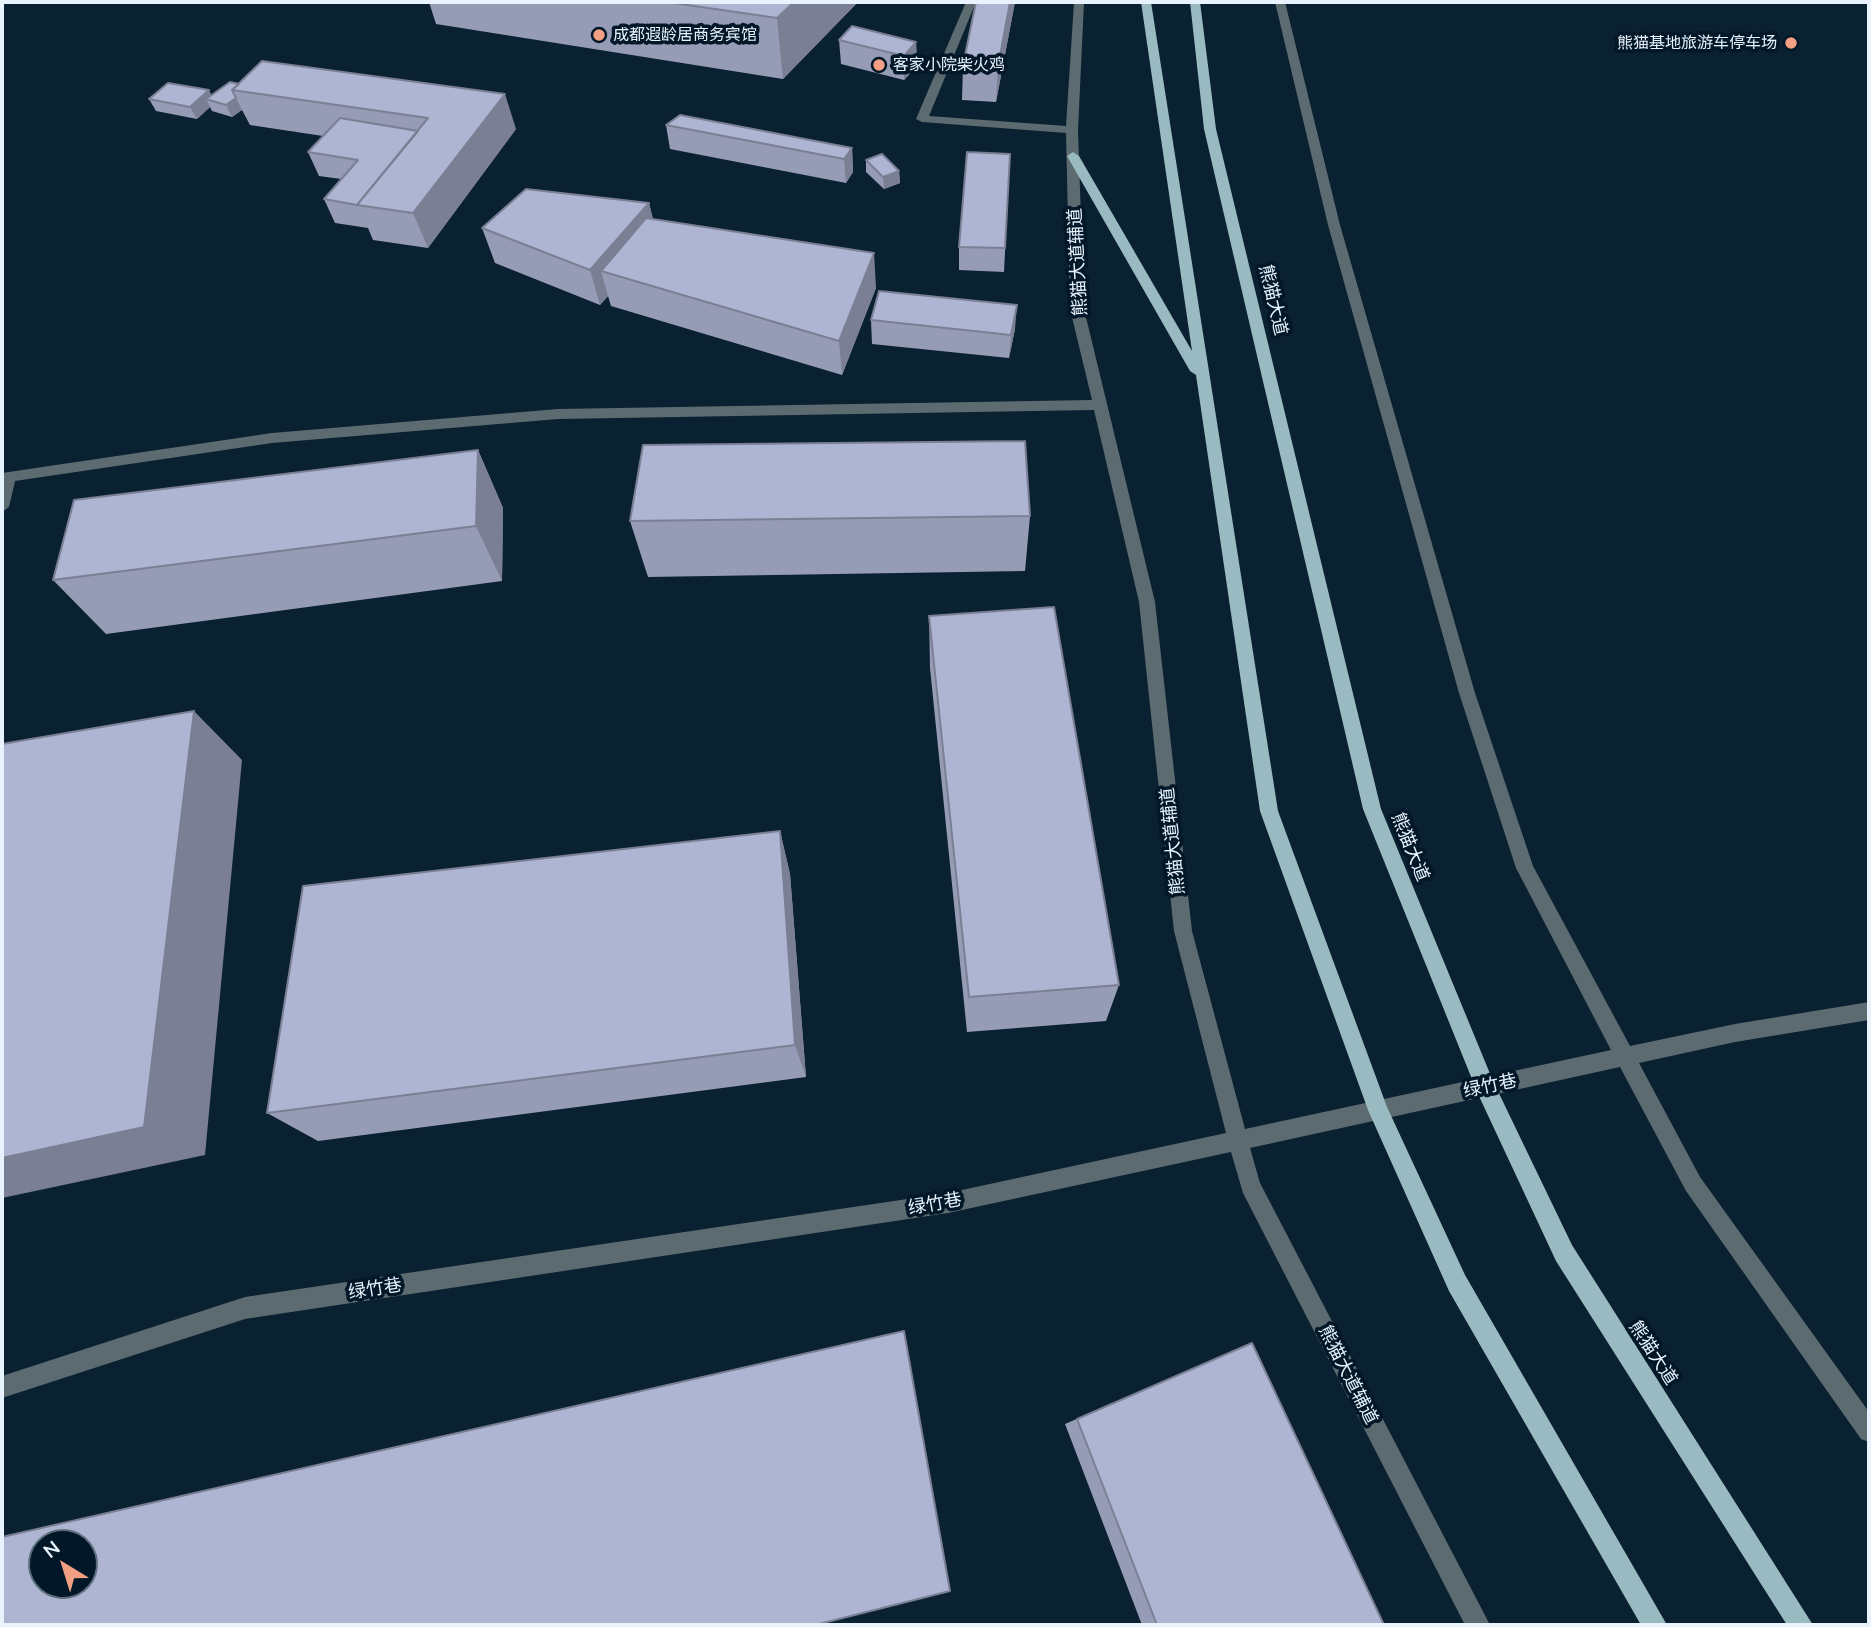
<!DOCTYPE html>
<html>
<head>
<meta charset="utf-8">
<style>
	body { margin:0 }
	#map { position:relative; width:1871px; height:1627px; overflow:hidden; background:#0a2132; font-family:Mulish,sans-serif }
	canvas { display:block }
	.frame { position:absolute; inset:0; border:4px solid #e8f3fd; pointer-events:none }
	.north { position:absolute; left:28px; top:1529px; width:70px; height:70px; box-sizing:border-box; background:#021728; border:2px solid #5e6f7d; border-radius:50%; rotate:322deg; font-size:19px; font-weight:700; line-height:28px; text-align:center; color:#e8f3fd }
	.north::after { content:''; display:block; margin:auto; width:24px; height:32px; background:#f39f83; clip-path:polygon(50% 0,100% 100%,50% 72%,0 100%) }
</style>
</head>
<body>
<div id="map">
<canvas width="1871" height="1627"></canvas>
<div class="frame"></div>
<div class="north">N</div>
</div>
<script>
const g = document.querySelector('canvas').getContext('2d');
g.lineJoin = 'round';
function toPath(rows) {
  const path = new Path2D();
  for (const r of rows) {
    path.moveTo(r[0], r[1]);
    for (let i = 2; i < r.length; i += 2) path.lineTo(r[i], r[i + 1]);
  }
  return path;
}
function fillPath(path, color) {
  g.fillStyle = color;
  g.fill(path, 'evenodd');
}
function strokePath(path, color, width, dash) {
  g.strokeStyle = color;
  g.lineWidth = width;
  g.lineCap = dash ? 'butt' : 'round';
  g.setLineDash(dash || []);
  g.stroke(path);
}
function label(font, color, halo, rows, align = 'center') {
  g.font = font + ' Mulish,"Noto Sans SC",sans-serif';
  g.lineWidth = 7;
  g.setLineDash([]);
  g.textBaseline = 'middle';
  g.strokeStyle = halo;
  g.fillStyle = color;
  for (const [text, x, y, turn = 0] of rows) {
    g.save();
    g.translate(x, y);
    g.rotate((+turn || 0) * Math.PI / 180);
    g.textAlign = isNaN(turn) ? turn : align;
    if (halo) g.strokeText(text, 0, 0);
    g.fillText(text, 0, 0);
    g.restore();
  }
}
const minor = toPath([
	[966,2,976,2,929,116,1066,126,1074,2,1084,2,1078,130,1084,309,1155,602,1192,931,1245,1129,1611,1050,1516,868,1459,693,1328,225,1275,2,1285,2,1340,225,1475,693,1533,866,1630,1046,1735,1024,1869,1002,1869,1020,1735,1042,1639,1063,1700,1177,1869,1412,1869,1442,1861,1439,1686,1191,1620,1067,1250,1148,1260,1183,1490,1625,1465,1625,1243,1193,1231,1152,948,1213,245,1319,2,1398,2,1376,245,1297,948,1193,1226,1133,1174,931,1139,602,1094,410,558,419,272,443,15,481,9,507,2,512,2,473,272,433,558,409,1092,400,1070,309,1066,133,922,122,916,119,966,2]
]);
const major = toPath([
	[1141,2,1151,2,1278,811,1387,1107,1465,1275,1667,1625,1641,1625,1449,1291,1368,1110,1260,811,1196,375,1190,371,1067,156,1073,152,1079,156,1192,351,1141,2],
	[1190,2,1200,2,1216,129,1381,809,1493,1081,1572,1245,1813,1625,1787,1625,1556,1261,1478,1094,1363,809,1204,129,1190,2]
]);
const wall = toPath([
	[429,2,858,2,783,79,436,24],
	[976,2,1015,2,996,102,962,100,963,65],
	[839,40,916,42,917,66,904,80,841,64],
	[239,84,516,129,428,248,373,240,368,228,335,223,324,199,341,179,319,176,308,152,323,136,250,125,242,110,232,117,212,111,210,107,197,119,156,111,149,99,212,95],
	[666,125,852,148,853,172,846,183,670,149],
	[1010,154,1004,272,959,270,959,247],
	[866,160,899,171,900,183,884,189,866,172],
	[649,203,653,219,876,288,842,375,611,306,608,296,600,305,495,263,482,228],
	[871,320,1015,329,1009,358,872,344],
	[478,450,503,508,502,581,106,634,53,580],
	[1030,516,1025,571,648,577,630,521],
	[929,616,1119,985,1106,1021,967,1032,930,668],
	[780,831,790,874,806,1077,318,1141,267,1113],
	[1252,1343,1384,1625,1142,1625,1065,1424]
]);
const shadedWall = toPath([
	[790,2,858,2,783,79,777,18],
	[1010,2,1015,2,996,102,998,67],
	[916,42,917,66,904,80,904,56],
	[209,90,215,102,206,99,210,107,197,119,190,107],
	[505,94,516,129,428,248,413,213],
	[236,98,242,110,232,117,226,105],
	[852,148,853,172,846,183,844,159],
	[899,171,900,183,884,189,883,177],
	[649,203,657,238,601,271,608,296,600,305,590,270],
	[874,253,876,288,842,375,839,341],
	[1017,305,1015,329,1009,358,1011,335],
	[478,450,503,508,502,581,476,526],
	[194,711,242,760,205,1155,2,1198,2,1158],
	[780,831,790,874,806,1077,795,1045]
]);
const building = toPath([
	[667,2,794,2,777,18,667,2],
	[976,2,1010,2,998,67,963,65,976,2],
	[852,26,916,42,904,56,839,40,852,26],
	[262,61,505,94,413,213,357,205,428,118,232,90,262,61],
	[230,82,239,84,232,90,236,98,226,105,206,99,230,82],
	[168,83,209,90,190,107,149,99,168,83],
	[680,115,852,148,844,159,666,125,680,115],
	[340,118,418,131,357,205,324,199,358,160,308,152,340,118],
	[967,152,1010,154,1005,248,959,247,967,152],
	[882,154,899,171,883,177,866,160,882,154],
	[526,189,649,203,590,270,482,228,526,189],
	[646,218,874,253,839,341,601,271,646,218],
	[879,291,1017,305,1011,335,871,320,879,291],
	[1025,441,1030,516,630,521,643,445,1025,441],
	[478,450,476,526,53,580,74,500,478,450],
	[1054,607,1119,985,969,997,929,616,1054,607],
	[194,711,144,1127,2,1158,2,744,194,711],
	[780,831,795,1045,267,1113,303,886,780,831],
	[904,1331,950,1591,815,1625,2,1625,2,1537,904,1331],
	[42,1543,84,1543,84,1585,42,1585,42,1543],
	[1252,1343,1384,1625,1157,1625,1077,1419,1252,1343]
]);
const markers = [
	[599,35,7,"#f39f83"],
	[1791,43,7,"#f39f83"],
	[879,65,7,"#f39f83"]
];
const farPoinames = [
	["成都遐龄居商务宾馆",613,35],
	["熊猫基地旅游车停车场",1777,43,"right"],
	["客家小院柴火鸡",893,65]
];
const streetNames = [
	["熊猫大道辅道",1078,262,-93],
	["熊猫大道",1273,300,77],
	["熊猫大道辅道",1173,841,-96],
	["熊猫大道",1410,847,68],
	["绿竹巷",1490,1086,-12],
	["绿竹巷",935,1204,-10],
	["绿竹巷",375,1289,-9],
	["熊猫大道",1653,1353,57],
	["熊猫大道辅道",1348,1375,63]
];
fillPath(minor, '#5c6b6f');
fillPath(major, '#99bac1');
fillPath(wall, '#969cb5');
fillPath(shadedWall, '#7a7f94');
fillPath(building, '#aeb5d3');
strokePath(building, '#7a7f94', 2);
for (const [x, y, r, color] of markers) {
  const dot = new Path2D();
  dot.arc(x, y, r, 0, 2 * Math.PI);
  g.fillStyle = color;
  g.fill(dot);
  strokePath(dot, '#021728', 2.5);
}
label('16px', '#e8f3fd', '#021728', farPoinames, 'left');
label('18px', '#e8f3fd', '#021728', streetNames);
</script>
</body>
</html>
